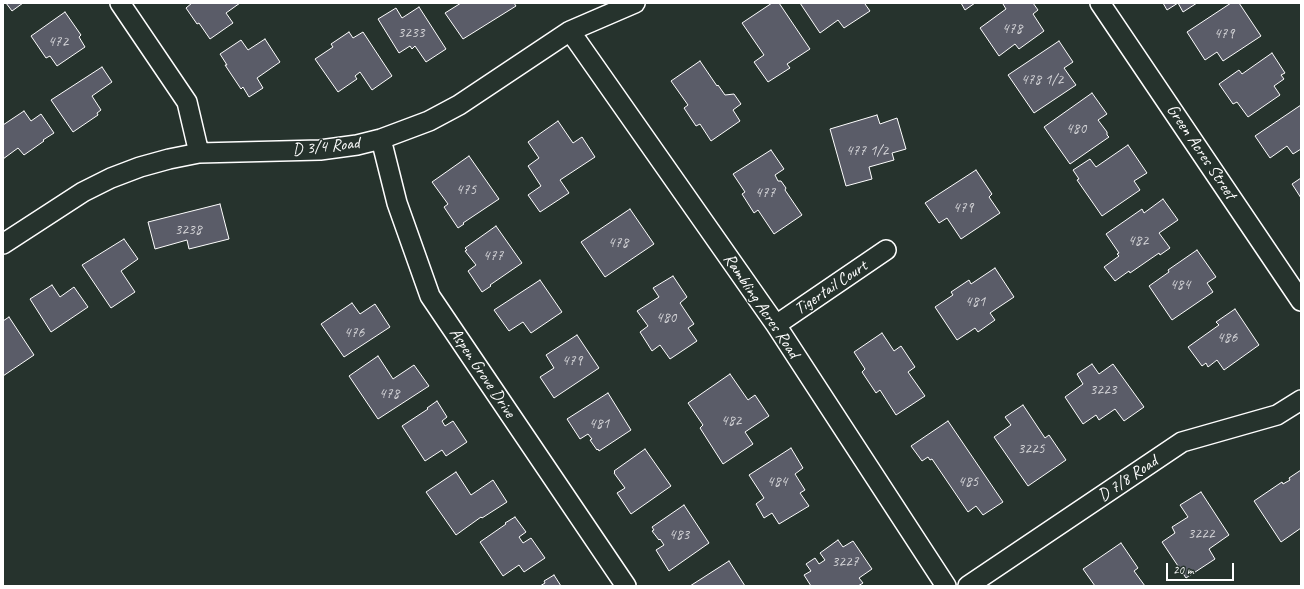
<!DOCTYPE html>
<html>
<head>
<meta charset="utf-8">
<style>
	body { margin:0 }
	#map { position:relative; width:1304px; height:589px; overflow:hidden; background:#26332d; font-family:Caveat,sans-serif }
	canvas { display:block }
	.frame { position:absolute; inset:0; border:4px solid #fff; pointer-events:none }
	.scale { position:absolute; left:1166px; top:563px; width:68px; height:18px; box-sizing:border-box; border:2px solid #fff; border-top:0; padding-left:5px; font-size:12px; line-height:14px; white-space:nowrap; color:#fff; -webkit-text-stroke:3px #26332d; paint-order:stroke }
</style>
</head>
<body>
<div id="map">
<canvas width="1304" height="589"></canvas>
<div class="frame"></div>
<div class="scale">20 m</div>
</div>
<script>
const g = document.querySelector('canvas').getContext('2d');
g.lineJoin = 'round';
function fillPath(path, color) {
  g.fillStyle = color;
  g.fill(path, 'evenodd');
}
function toPath(rows) {
  const path = new Path2D();
  for (const r of rows) {
    path.moveTo(r[0], r[1]);
    for (let i = 2; i < r.length; i += 2) path.lineTo(r[i], r[i + 1]);
  }
  return path;
}
function strokePath(path, color, width, dash) {
  g.strokeStyle = color;
  g.lineWidth = width;
  g.lineCap = dash ? 'butt' : 'round';
  g.setLineDash(dash || []);
  g.stroke(path);
}
function label(font, color, halo, rows, align = 'center') {
  g.font = font + ' Caveat,sans-serif';
  g.lineWidth = 3;
  g.setLineDash([]);
  g.textBaseline = 'middle';
  g.strokeStyle = halo;
  g.fillStyle = color;
  for (const [text, x, y, turn = 0] of rows) {
    g.save();
    g.translate(x, y);
    g.rotate((+turn || 0) * Math.PI / 180);
    g.textAlign = isNaN(turn) ? turn : align;
    if (halo) g.strokeText(text, 0, 0);
    g.fillText(text, 0, 0);
    g.restore();
  }
}
const building = toPath([
	[6,3,23,3,12,11,6,3],
	[192,3,240,3,226,13,233,23,210,39,199,23,197,24,186,8,192,3],
	[461,3,514,3,516,6,463,39,445,13,461,3],
	[772,3,779,3,810,49,787,64,790,68,768,82,754,62,764,55,742,23,772,3],
	[800,3,866,3,865,4,870,11,844,28,838,20,820,33,800,3],
	[961,3,975,3,965,10,961,3],
	[1004,3,1033,3,1038,10,1033,14,1044,31,1019,49,1015,44,999,56,980,28,1006,9,1003,4,1004,3],
	[1163,3,1197,3,1183,12,1178,3,1167,10,1163,3],
	[1231,3,1239,3,1261,36,1223,61,1217,52,1205,60,1187,32,1231,3],
	[419,7,446,49,426,62,415,46,412,49,410,46,399,53,378,19,396,8,402,18,419,7],
	[65,12,81,35,79,37,85,47,57,66,50,56,46,58,31,36,65,12],
	[349,32,353,38,363,32,392,76,372,90,360,72,355,76,357,79,338,92,315,59,333,47,331,44,349,32],
	[265,39,280,62,257,78,263,88,249,97,243,87,241,89,225,65,227,65,220,54,241,40,248,50,265,39],
	[1059,41,1073,62,1064,68,1076,85,1034,113,1008,75,1059,41],
	[1272,53,1285,73,1281,75,1284,79,1274,86,1280,95,1248,117,1237,102,1233,104,1219,84,1239,70,1242,74,1272,53],
	[700,61,717,86,718,85,725,95,734,94,741,104,733,110,740,121,711,141,700,124,696,126,684,108,688,105,671,81,700,61],
	[102,67,112,82,92,96,101,110,97,113,98,115,73,132,51,100,102,67],
	[1092,93,1107,114,1098,120,1107,132,1107,135,1109,137,1070,164,1044,127,1092,93],
	[1301,105,1301,149,1293,154,1287,146,1270,158,1255,136,1301,105],
	[24,111,31,121,41,114,54,133,43,140,44,141,24,155,18,148,3,159,3,125,24,111],
	[877,115,880,124,897,118,906,149,892,153,894,160,869,167,872,179,846,186,830,129,877,115],
	[558,121,573,143,582,137,595,157,560,180,569,193,540,212,528,195,541,186,528,166,539,158,528,142,558,121],
	[1128,145,1147,173,1134,181,1140,190,1102,216,1077,180,1079,179,1073,170,1090,159,1096,167,1128,145],
	[771,150,784,169,775,175,778,181,781,181,786,188,785,190,802,215,774,234,758,210,754,213,742,194,745,192,733,174,771,150],
	[469,156,499,199,463,223,464,224,458,228,444,207,448,204,432,182,469,156],
	[976,170,992,194,989,197,1000,213,961,239,947,218,939,223,925,203,976,170],
	[1301,178,1301,198,1292,184,1301,178],
	[1163,199,1178,220,1159,233,1170,248,1160,255,1159,253,1130,273,1129,271,1115,281,1104,267,1119,256,1117,254,1119,253,1106,234,1142,209,1144,213,1163,199],
	[220,204,229,239,189,249,187,240,155,249,148,222,220,204],
	[630,209,654,244,605,277,581,242,630,209],
	[496,226,522,263,490,285,491,286,482,292,468,271,476,265,465,251,467,250,465,248,496,226],
	[124,239,138,259,121,271,135,292,111,308,82,265,124,239],
	[1197,250,1216,277,1207,283,1213,292,1172,320,1149,286,1169,272,1168,270,1197,250],
	[995,268,1014,297,990,313,995,320,978,332,975,328,957,340,935,307,953,295,951,292,969,280,971,284,995,268],
	[673,276,687,297,680,303,694,324,688,328,697,341,670,359,660,345,652,351,640,332,648,326,637,311,659,297,653,288,673,276],
	[540,280,562,312,531,333,523,322,509,331,494,310,540,280],
	[52,285,60,297,74,287,88,307,51,332,30,299,52,285],
	[352,303,360,314,375,304,390,327,344,357,321,324,352,303],
	[1235,309,1259,345,1224,370,1217,360,1208,367,1206,363,1202,366,1188,347,1219,325,1216,322,1235,309],
	[9,317,34,355,3,376,3,321,9,317],
	[882,333,894,351,901,346,915,367,908,372,925,396,896,415,880,390,876,393,862,372,865,369,854,352,882,333],
	[577,335,599,368,554,398,540,377,554,368,546,355,577,335],
	[378,356,393,379,414,365,429,386,378,419,349,376,378,356],
	[1092,364,1099,374,1113,364,1144,407,1124,421,1115,409,1099,420,1096,415,1083,424,1065,397,1083,384,1077,374,1092,364],
	[730,374,748,400,755,395,769,416,745,432,753,444,723,464,700,428,703,425,688,403,730,374],
	[608,393,631,430,599,451,598,449,597,450,590,440,592,439,588,434,580,439,567,419,608,393],
	[437,401,447,417,442,421,445,426,453,421,467,442,446,456,442,450,425,461,402,426,428,409,427,408,437,401],
	[1023,405,1045,438,1049,435,1066,460,1028,486,994,437,1011,425,1005,417,1023,405],
	[948,421,1003,502,983,515,976,506,968,512,932,459,930,460,928,457,922,461,911,446,948,421],
	[791,448,803,468,795,474,805,490,800,493,809,506,779,524,772,513,764,518,756,504,764,498,749,475,791,448],
	[645,449,671,486,631,514,617,493,625,488,614,473,615,472,614,471,645,449],
	[1301,470,1301,528,1281,542,1254,501,1282,482,1283,484,1290,480,1289,478,1301,470],
	[456,472,471,495,493,480,507,502,482,518,481,517,456,535,426,492,456,472],
	[1201,492,1229,535,1209,549,1215,559,1186,578,1162,542,1175,533,1172,527,1188,517,1180,505,1201,492],
	[684,505,709,543,669,571,656,550,664,545,660,539,659,540,652,531,654,530,652,527,684,505],
	[515,517,526,532,519,537,523,543,531,538,545,558,524,572,519,565,503,576,480,542,506,524,505,523,515,517],
	[838,540,843,547,853,541,872,569,859,578,863,583,858,586,811,586,804,575,811,571,806,564,815,558,819,564,825,560,820,553,838,540],
	[1121,543,1138,568,1134,571,1145,586,1095,586,1083,569,1121,543],
	[729,561,745,586,690,586,729,561],
	[554,575,561,586,540,586,545,583,544,581,554,575]
]);
const street = toPath([
	[120,3,187,102,199,153],
	[1100,3,1301,301],
	[570,31,776,325,946,586],
	[381,139,397,203,430,296,626,586],
	[3,244,83,192,111,178,140,167,169,159,199,153,320,150,357,145,381,139,429,121,459,105,570,31,635,3],
	[776,325,886,250],
	[968,586,1182,442,1277,415,1301,400]
]);
const numberNames = [
	["478",1012,29],
	["3233",411,33],
	["479",1224,34],
	["472",58,42],
	["478 1/2",1042,80],
	["480",1076,129],
	["477 1/2",867,151],
	["475",466,190],
	["477",765,193],
	["479",963,208],
	["3238",188,230],
	["482",1138,241],
	["478",618,243],
	["477",493,256],
	["484",1180,285],
	["481",975,302],
	["480",666,318],
	["476",354,333],
	["486",1227,338],
	["479",572,361],
	["3223",1103,390],
	["478",389,394],
	["482",731,421],
	["481",599,424],
	["3225",1031,449],
	["484",777,482],
	["485",968,482],
	["3222",1201,534],
	["483",679,535],
	["3227",845,562]
];
const streetNames = [
	["D 3/4 Road",326,147,-6],
	["Green Acres Street",1201,152,56],
	["Tigertail Court",831,288,-34],
	["Rambling Acres Road",761,306,56],
	["Aspen Grove Drive",482,373,56],
	["D 7/8 Road",1128,479,-34]
];
fillPath(building, '#5a5c68');
strokePath(building, '#fff', 1);
strokePath(street, '#fff', 22);
strokePath(street, '#26332d', 19);
label('15px', '#d6d6d9', null, numberNames);
label('17px', '#fff', '#26332d', streetNames);
</script>
</body>
</html>
